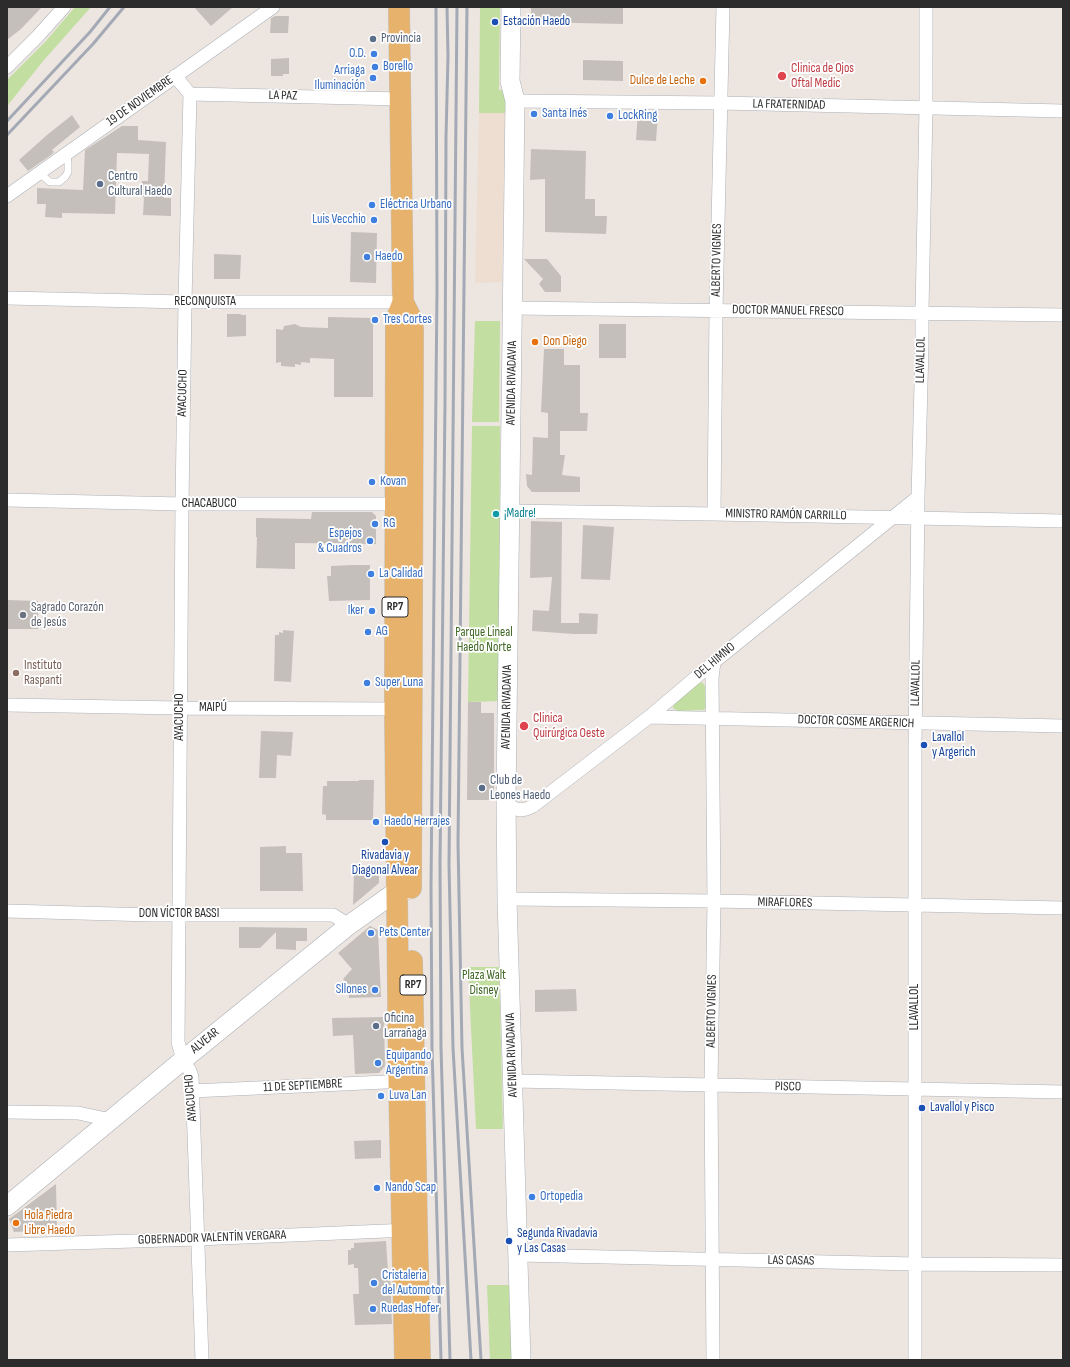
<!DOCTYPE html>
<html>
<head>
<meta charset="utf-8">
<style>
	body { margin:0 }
	#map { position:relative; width:1070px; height:1367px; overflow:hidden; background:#ede5e0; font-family:"Sofia Sans Condensed",sans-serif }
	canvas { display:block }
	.frame { position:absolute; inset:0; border:8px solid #2c2c2c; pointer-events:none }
</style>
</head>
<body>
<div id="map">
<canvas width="1070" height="1367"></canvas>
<div class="frame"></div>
</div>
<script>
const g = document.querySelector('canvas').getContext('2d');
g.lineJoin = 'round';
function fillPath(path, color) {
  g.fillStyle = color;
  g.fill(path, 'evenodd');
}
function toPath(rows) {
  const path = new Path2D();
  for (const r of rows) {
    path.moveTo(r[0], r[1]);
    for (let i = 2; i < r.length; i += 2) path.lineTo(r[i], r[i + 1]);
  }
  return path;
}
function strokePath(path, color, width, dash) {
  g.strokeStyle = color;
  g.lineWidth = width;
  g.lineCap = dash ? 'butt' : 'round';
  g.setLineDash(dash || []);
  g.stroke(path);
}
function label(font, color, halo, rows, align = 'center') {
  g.font = font + ' "Sofia Sans Condensed",sans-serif';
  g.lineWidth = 3.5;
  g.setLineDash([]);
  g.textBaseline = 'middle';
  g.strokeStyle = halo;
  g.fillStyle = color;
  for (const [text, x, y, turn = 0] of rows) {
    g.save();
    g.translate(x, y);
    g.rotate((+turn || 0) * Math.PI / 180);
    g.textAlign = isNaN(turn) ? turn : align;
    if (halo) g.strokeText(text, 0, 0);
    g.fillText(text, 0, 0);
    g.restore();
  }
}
const education = toPath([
	[479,113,505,113,502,282,475,283]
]);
const green = toPath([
	[75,7,91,7,44,60,7,106,7,80,46,41],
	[480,7,500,7,499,90,505,90,505,113,479,113],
	[475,321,500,321,499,422,472,422],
	[472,426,500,426,499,701,468,702],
	[699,682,703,683,705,686,706,707,704,710,678,711,673,708,673,705],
	[468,967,499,967,503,1129,476,1129],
	[487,1285,509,1285,513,1360,490,1360]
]);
const building = toPath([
	[7,7,42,7,21,29,7,40],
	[194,7,233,7,211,26],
	[531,7,623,7,623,24,531,22],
	[275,16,289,16,288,33,270,33,271,18],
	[289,58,289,74,283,74,283,76,271,76,271,59],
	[583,60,623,61,623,81,583,80],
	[638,112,658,114,656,141,636,140],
	[72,115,80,127,52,150,54,152,51,155,28,171,19,160,47,135],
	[122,126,138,126,138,140,166,142,164,198,171,198,171,216,143,215,144,197,141,197,142,181,148,181,149,154,117,153,115,214,62,213,62,218,45,217,46,204,37,204,37,188,83,190,85,150],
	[531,149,586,151,585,199,595,199,595,216,607,216,606,234,545,232,545,179,530,180],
	[351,232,377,233,376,283,350,282],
	[214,254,241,255,240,279,214,279],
	[524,259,547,259,561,276,561,292,545,292,539,284,543,279],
	[227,314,241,314,241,315,246,315,246,336,227,337],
	[328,317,373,318,373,397,334,397,334,359,310,358,310,363,301,362,301,365,295,364,295,367,281,366,281,362,276,363,276,329,283,330,284,326,295,324,301,327,328,328],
	[599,324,626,324,626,358,599,358],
	[544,349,564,349,564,365,580,365,580,413,588,413,587,431,560,431,560,455,565,455,562,475,580,477,580,492,532,492,527,486,526,474,532,475,533,437,548,438,548,413,541,412],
	[312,512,372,512,376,516,376,544,295,543,295,569,256,568,257,537,256,537,256,518,311,519],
	[531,521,562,522,561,623,579,623,579,613,598,614,597,634,574,634,532,631,533,610,549,611,552,577,530,578],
	[583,525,614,527,610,580,581,579],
	[354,565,370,565,370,600,329,601,327,576,331,576,331,566],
	[7,600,38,601,38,629,7,629],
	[283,630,294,631,291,682,274,681,275,635,279,635,279,632,283,633],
	[468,702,481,702,481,713,494,713,494,800,467,800],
	[261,731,293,732,291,756,277,755,276,778,259,778],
	[359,780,374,780,373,820,326,820,326,815,322,814,323,786,327,786,327,781,359,781],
	[286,846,286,853,302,853,303,891,260,891,260,847],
	[354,873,379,874,379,883,353,905],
	[370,926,378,930,381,997,349,998,348,984,343,979,352,969,338,953],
	[239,927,307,928,307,941,296,941,296,950,276,949,276,932,260,948,239,948],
	[576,989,577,1011,535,1012,535,990],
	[384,1017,385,1066,379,1073,355,1074,353,1035,333,1036,332,1018],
	[381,1140,381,1158,355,1159,354,1141],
	[56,1184,57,1230,14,1232,9,1219],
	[386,1241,388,1272,390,1272,392,1324,355,1325,353,1294,359,1294,358,1268,354,1268,354,1264,348,1265,348,1250,351,1250,351,1248,354,1248,354,1243]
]);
const lane = toPath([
	[39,173,50,182,59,182,65,177,68,172,68,162,66,153]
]);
const street = toPath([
	[7,67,38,36,64,7],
	[175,76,190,94,185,302,182,504,178,1042,183,1060,190,1071,192,1077,202,1360],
	[190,94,400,99],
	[515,101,720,103,1063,111],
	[7,196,273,7],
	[7,298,185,302,403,302],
	[513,308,1063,315],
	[7,500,182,504,403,504],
	[509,511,714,514,1063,521],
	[714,514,716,310,723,7],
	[7,705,179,708,395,709],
	[649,717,1063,726],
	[507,806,520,810,526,809,533,806,649,717,714,662,918,497],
	[507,899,714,901,1063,908],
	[7,911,152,915,333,915,349,925],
	[513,1081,1063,1092],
	[192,1091,407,1081],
	[7,1112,78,1113,111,1120],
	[7,1245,198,1239,409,1230],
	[519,1255,915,1264,1063,1265],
	[713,1360,711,1085,714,901,712,678,714,662],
	[915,1360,915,745,918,497,922,346,922,312,926,108,926,7]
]);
const secondary = toPath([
	[511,7,510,81,515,101,506,799,507,899,521,1360],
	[7,1206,183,1060,349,925,397,891,410,889]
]);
const primary = toPath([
	[399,7,403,302,396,320,395,709,399,1081,405,1360],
	[403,302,411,318,413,329,411,888],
	[412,961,417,1230,420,1360]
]);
const rail = toPath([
	[436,7,437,289,431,888,432,1048,441,1360],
	[447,7,448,56,446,137,445,401,440,864,441,1048,450,1360],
	[457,7,449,864,453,1048,471,1360],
	[467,7,458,843,462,1048,481,1360],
	[7,121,90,32,110,7],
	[7,135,93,44,124,7]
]);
const markers = [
	[495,22,4,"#1a4fb4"],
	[373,39,4,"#5c6f8a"],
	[374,54,4,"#3f7fe0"],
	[375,67,4,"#3f7fe0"],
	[782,76,5,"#e0444e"],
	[373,78,4,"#3f7fe0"],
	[703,81,4,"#e8710a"],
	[534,114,4,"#3f7fe0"],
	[610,116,4,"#3f7fe0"],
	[100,184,4,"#5c6f8a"],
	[372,205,4,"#3f7fe0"],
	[374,220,4,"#3f7fe0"],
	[367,257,4,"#3f7fe0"],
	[375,320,4,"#3f7fe0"],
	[535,342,4,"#e8710a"],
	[372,482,4,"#3f7fe0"],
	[496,514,4,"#0f9aa8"],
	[375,524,4,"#3f7fe0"],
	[370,541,4,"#3f7fe0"],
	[371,574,4,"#3f7fe0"],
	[372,611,4,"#3f7fe0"],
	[23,615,4,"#6b7280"],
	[368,632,4,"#3f7fe0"],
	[16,673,4,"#8d6e63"],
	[367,683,4,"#3f7fe0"],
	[524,726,5,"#e0444e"],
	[924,745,4,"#1a4fb4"],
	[482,788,4,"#5c6f8a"],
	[376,822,4,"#3f7fe0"],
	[385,842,4,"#1a4fb4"],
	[371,933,4,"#3f7fe0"],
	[375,990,4,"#3f7fe0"],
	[376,1026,4,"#5c6f8a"],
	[378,1063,4,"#3f7fe0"],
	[381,1096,4,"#3f7fe0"],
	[922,1108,4,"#1a4fb4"],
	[377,1188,4,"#3f7fe0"],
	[532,1197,4,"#3f7fe0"],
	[16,1223,4,"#e8710a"],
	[509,1241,4,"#1a4fb4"],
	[374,1283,4,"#3f7fe0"],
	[373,1309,4,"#3f7fe0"]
];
const shields = [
	[395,607,26],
	[413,985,26]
];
const shieldNames = [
	["RP7",395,607],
	["RP7",413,985]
];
const transitNames = [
	["Estación Haedo",503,22],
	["Lavallol",932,738],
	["y Argerich",932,753],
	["Rivadavia y",385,856,"center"],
	["Diagonal Alvear",385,871,"center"],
	["Lavallol y Pisco",930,1108],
	["Segunda Rivadavia",517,1234],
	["y Las Casas",517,1249]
];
const serviceNames = [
	["Provincia",381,39],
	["Centro",108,177],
	["Cultural Haedo",108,192],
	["Club de",490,781],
	["Leones Haedo",490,796],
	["Oficina",384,1019],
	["Larrañaga",384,1034]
];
const shopNames = [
	["O.D.",366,54,"right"],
	["Borello",383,67],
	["Arriaga",365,71,"right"],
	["Iluminación",365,86,"right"],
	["Santa Inés",542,114],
	["LockRing",618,116],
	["Eléctrica Urbano",380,205],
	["Luis Vecchio",366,220,"right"],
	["Haedo",375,257],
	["Tres Cortes",383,320],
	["Kovan",380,482],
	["RG",383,524],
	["Espejos",362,534,"right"],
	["& Cuadros",362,549,"right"],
	["La Calidad",379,574],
	["Iker",364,611,"right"],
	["AG",376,632],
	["Super Luna",375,683],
	["Haedo Herrajes",384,822],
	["Pets Center",379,933],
	["Sllones",367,990,"right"],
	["Equipando",386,1056],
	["Argentina",386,1071],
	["Luva Lan",389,1096],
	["Nando Scap",385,1188],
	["Ortopedia",540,1197],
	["Cristaleria",382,1276],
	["del Automotor",382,1291],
	["Ruedas Hofer",381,1309]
];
const healthNames = [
	["Clinica de Ojos",791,69],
	["Oftal Medic",791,84],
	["Clinica",533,719],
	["Quirúrgica Oeste",533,734]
];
const foodNames = [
	["Dulce de Leche",695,81,"right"],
	["Don Diego",543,342],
	["Hola Piedra",24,1216],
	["Libre Haedo",24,1231]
];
const streetNames = [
	["LA PAZ",283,96,1],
	["19 DE NOVIEMBRE",140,101,-35],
	["LA FRATERNIDAD",789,105,1],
	["ALBERTO VIGNES",717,260,-89],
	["RECONQUISTA",205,302],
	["DOCTOR MANUEL FRESCO",788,311,1],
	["LLAVALLOL",921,360,-89],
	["AVENIDA RIVADAVIA",512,383,-89],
	["AYACUCHO",183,393,-89],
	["CHACABUCO",209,504],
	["MINISTRO RAMÓN CARRILLO",786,515,1],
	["DEL HIMNO",715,661,-40],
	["LLAVALLOL",916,683,-89],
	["AVENIDA RIVADAVIA",507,707,-89],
	["MAIPÚ",213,708],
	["AYACUCHO",180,717,-90],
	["DOCTOR COSME ARGERICH",856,722,2],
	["MIRAFLORES",785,903,1],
	["DON VÍCTOR BASSI",179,914],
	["LLAVALLOL",915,1007,-90],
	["ALBERTO VIGNES",712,1011,-89],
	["ALVEAR",205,1041,-39],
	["AVENIDA RIVADAVIA",512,1055,-92],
	["11 DE SEPTIEMBRE",303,1086,-3],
	["PISCO",788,1087,1],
	["AYACUCHO",191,1098,-95],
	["GOBERNADOR VALENTÍN VERGARA",212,1238,-2],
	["LAS CASAS",791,1261,1]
];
const cultureNames = [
	["¡Madre!",504,514]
];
const worshipNames = [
	["Sagrado Corazón",31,608],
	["de Jesús",31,623]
];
const parkNames = [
	["Parque Lineal",484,633],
	["Haedo Norte",484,648],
	["Plaza Walt",484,976],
	["Disney",484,991]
];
const educationNames = [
	["Instituto",24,666],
	["Raspanti",24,681]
];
fillPath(education, '#edded1');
fillPath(green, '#c2dea1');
fillPath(building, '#c5bfbc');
strokePath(lane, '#acb1b7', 8);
strokePath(street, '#acb1b7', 14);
strokePath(secondary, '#acb1b7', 20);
strokePath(primary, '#c4c4c4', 22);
strokePath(lane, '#fff', 7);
strokePath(street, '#fff', 13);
strokePath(secondary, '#fff', 19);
strokePath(primary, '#e6b26c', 21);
strokePath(rail, '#a3a9b5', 3);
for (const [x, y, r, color] of markers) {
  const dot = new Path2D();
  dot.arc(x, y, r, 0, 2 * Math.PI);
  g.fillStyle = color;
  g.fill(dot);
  strokePath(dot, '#fff', 1.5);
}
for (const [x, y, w] of shields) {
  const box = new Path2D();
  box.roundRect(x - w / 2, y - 10, w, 20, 3);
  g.fillStyle = '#fff';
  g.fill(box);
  strokePath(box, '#2c2c2c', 1);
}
label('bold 12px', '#2c2c2c', null, shieldNames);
label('13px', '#164399', '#fff', transitNames, 'left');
label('13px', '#4e5e75', '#fff', serviceNames, 'left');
label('13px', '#366cbe', '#fff', shopNames, 'left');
label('13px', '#be3a42', '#fff', healthNames, 'left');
label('13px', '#c56008', '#fff', foodNames, 'left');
label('13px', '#2c2c2c', '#fff', streetNames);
label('13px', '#0d838f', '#fff', cultureNames, 'left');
label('13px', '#5b616d', '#fff', worshipNames, 'left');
label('13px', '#3c6521', '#fff', parkNames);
label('13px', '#785e54', '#fff', educationNames, 'left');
</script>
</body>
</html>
